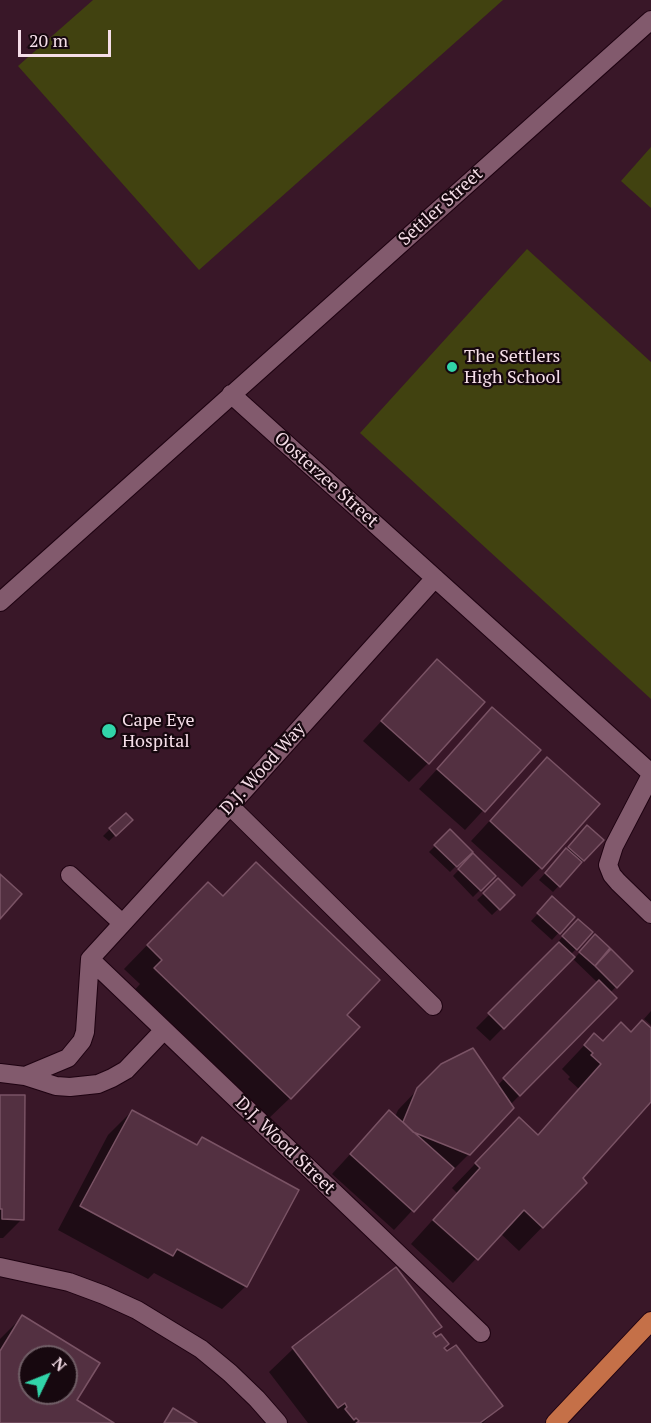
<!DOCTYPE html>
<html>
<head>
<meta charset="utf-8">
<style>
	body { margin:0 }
	#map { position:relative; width:651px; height:1423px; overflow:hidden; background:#391728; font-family:"PT Serif",serif }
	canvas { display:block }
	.north { position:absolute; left:18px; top:1345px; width:60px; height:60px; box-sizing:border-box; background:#17080f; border:2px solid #705e66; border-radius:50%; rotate:47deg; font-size:16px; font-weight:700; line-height:24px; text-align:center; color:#f5dee8 }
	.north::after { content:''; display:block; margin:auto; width:21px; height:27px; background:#31d4a9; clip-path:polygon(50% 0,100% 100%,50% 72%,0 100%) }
	.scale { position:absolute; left:18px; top:30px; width:93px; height:27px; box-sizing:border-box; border:3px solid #f5dee8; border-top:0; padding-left:8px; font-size:18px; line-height:21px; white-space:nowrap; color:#f5dee8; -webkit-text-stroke:4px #17080f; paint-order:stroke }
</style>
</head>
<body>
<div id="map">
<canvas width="651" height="1423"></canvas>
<div class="north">N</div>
<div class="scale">20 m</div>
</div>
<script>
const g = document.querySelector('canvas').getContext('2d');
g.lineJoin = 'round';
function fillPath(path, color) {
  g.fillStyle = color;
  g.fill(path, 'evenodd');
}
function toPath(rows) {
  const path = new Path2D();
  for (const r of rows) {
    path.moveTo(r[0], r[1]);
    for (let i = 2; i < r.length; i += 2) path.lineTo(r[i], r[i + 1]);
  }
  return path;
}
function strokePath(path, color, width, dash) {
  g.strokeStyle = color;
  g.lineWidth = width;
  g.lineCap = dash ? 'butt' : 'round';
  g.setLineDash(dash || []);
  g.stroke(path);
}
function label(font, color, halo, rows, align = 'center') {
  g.font = font + ' "PT Serif",serif';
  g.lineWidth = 4.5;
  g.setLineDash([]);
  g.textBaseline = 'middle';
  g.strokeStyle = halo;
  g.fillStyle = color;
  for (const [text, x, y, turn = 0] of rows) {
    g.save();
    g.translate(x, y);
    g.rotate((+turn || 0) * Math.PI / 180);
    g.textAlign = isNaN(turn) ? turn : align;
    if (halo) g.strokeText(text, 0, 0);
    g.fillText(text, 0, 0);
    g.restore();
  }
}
const green = toPath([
	[93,0,503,0,199,270,18,66],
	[651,147,651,208,621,181],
	[527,249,651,362,651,699,360,433]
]);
const shadow = toPath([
	[437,661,428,763,409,782,363,741],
	[492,709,539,750,465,830,419,789],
	[547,759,541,867,522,887,471,841],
	[131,820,109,841,103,836,110,829],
	[450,831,470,852,450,872,429,852],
	[581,834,583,860,553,892,539,880],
	[473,855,494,876,473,897,453,876],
	[498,880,513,895,492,915,477,900],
	[546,905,573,917,552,940,531,921],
	[184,907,345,1015,290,1098,266,1121,132,993,140,984,124,969],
	[571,927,576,949,570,955,574,959,588,943,602,958,611,951,631,971,610,993,615,998,510,1105,469,1154,449,1174,447,1173,394,1230,332,1174,389,1112,395,1117,398,1110,441,1065,497,1086,598,983,572,958,490,1041,476,1028,558,945,556,944],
	[651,1011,651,1025,644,1019],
	[651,1030,651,1100,581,1179,585,1183,519,1251,500,1233,453,1283,411,1244,457,1193,452,1188,495,1143,536,1136,579,1089,568,1079,570,1077,562,1069,594,1035,602,1042,631,1033],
	[0,1097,22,1219,3,1238,0,1238],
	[132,1111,195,1146,202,1139,246,1286,222,1309,154,1273,148,1279,58,1230,108,1135],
	[396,1269,440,1327,432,1334,443,1348,501,1406,483,1423,308,1423,269,1372,293,1349],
	[22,1317,98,1364,75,1401,111,1423,0,1423,0,1339],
	[30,1357,66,1357,66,1393,30,1393]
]);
const building = toPath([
	[437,659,485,702,429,764,381,721,437,659],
	[492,707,541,750,485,812,437,769,492,707],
	[547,757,600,804,542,869,490,821,547,757],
	[126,813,133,820,116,836,109,828,126,813],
	[587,825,604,840,584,861,568,847,587,825],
	[450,829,473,852,457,867,434,845,450,829],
	[566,848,582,862,560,887,545,873,566,848],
	[473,853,496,876,481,891,458,869,473,853],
	[256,862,380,980,347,1015,360,1027,291,1099,154,968,162,960,147,945,208,882,223,896,256,862],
	[0,874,22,894,0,919,0,874],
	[498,878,515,895,500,910,483,893,498,878],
	[552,896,575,917,560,934,537,913,552,896],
	[578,919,593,932,577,950,562,936,578,919],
	[595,934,610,948,595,966,579,952,595,934],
	[559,942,575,957,504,1029,488,1013,559,942],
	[611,949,633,971,617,988,595,966,611,949],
	[599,980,617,998,520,1096,503,1078,599,980],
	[642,1020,651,1028,651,1102,583,1178,587,1183,543,1228,524,1210,478,1260,433,1220,480,1168,475,1163,519,1117,538,1135,601,1064,591,1055,593,1053,584,1045,594,1033,603,1041,621,1022,631,1032,642,1020],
	[473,1048,514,1108,470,1155,413,1132,403,1122,417,1088,441,1064,473,1048],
	[0,1095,25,1095,24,1220,2,1219,2,1209,0,1209,0,1095],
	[132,1110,197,1145,202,1137,299,1190,247,1287,177,1249,173,1256,80,1206,132,1110],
	[389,1110,454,1168,414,1212,350,1154,389,1110],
	[396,1267,442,1327,433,1333,436,1337,441,1334,449,1344,444,1348,447,1351,456,1345,503,1406,480,1423,356,1423,359,1421,356,1418,354,1420,345,1409,347,1407,345,1403,338,1408,292,1347,396,1267],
	[22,1315,100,1363,77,1400,114,1423,0,1423,0,1351,22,1315],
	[30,1357,66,1357,66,1393,30,1393,30,1357],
	[173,1408,197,1423,164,1423,173,1408]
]);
const minor = toPath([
	[231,394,651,773],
	[0,602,651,20],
	[651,775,614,846,608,865,612,875,618,882,651,914],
	[230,806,433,1006],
	[70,875,122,923],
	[90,959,481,1333],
	[90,959,230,806,435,578],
	[0,1073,25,1076,56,1086,70,1087,98,1084,112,1078,126,1070,164,1030],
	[25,1076,68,1058,82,1041,85,1032,90,959],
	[0,1267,69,1282,104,1295,137,1310,201,1349,230,1373,257,1399,278,1423]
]);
const major = toPath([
	[555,1423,651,1321]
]);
const markers = [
	[452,367,6,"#31d4a9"],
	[109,731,8,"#31d4a9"]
];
const streetNames = [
	["Settler Street",441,207,-42],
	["Oosterzee Street",326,480,42],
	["D.J. Wood Way",263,769,-48],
	["D.J. Wood Street",285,1146,44]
];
const poiNames = [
	["The Settlers",464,357],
	["High School",464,378],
	["Cape Eye",122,721],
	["Hospital",122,742]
];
fillPath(green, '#414210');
fillPath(shadow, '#0007');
fillPath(building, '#533041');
strokePath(building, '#7a5365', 1.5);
strokePath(minor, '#1e0211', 20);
strokePath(major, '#1e0211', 20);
strokePath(minor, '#825a6d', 18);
strokePath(major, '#c57048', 18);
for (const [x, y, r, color] of markers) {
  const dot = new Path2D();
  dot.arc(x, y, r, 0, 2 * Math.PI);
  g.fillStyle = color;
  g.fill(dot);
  strokePath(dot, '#17080f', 2);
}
label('18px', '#f5dee8', '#17080f', streetNames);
label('18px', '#f5dee8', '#17080f', poiNames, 'left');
</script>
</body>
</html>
